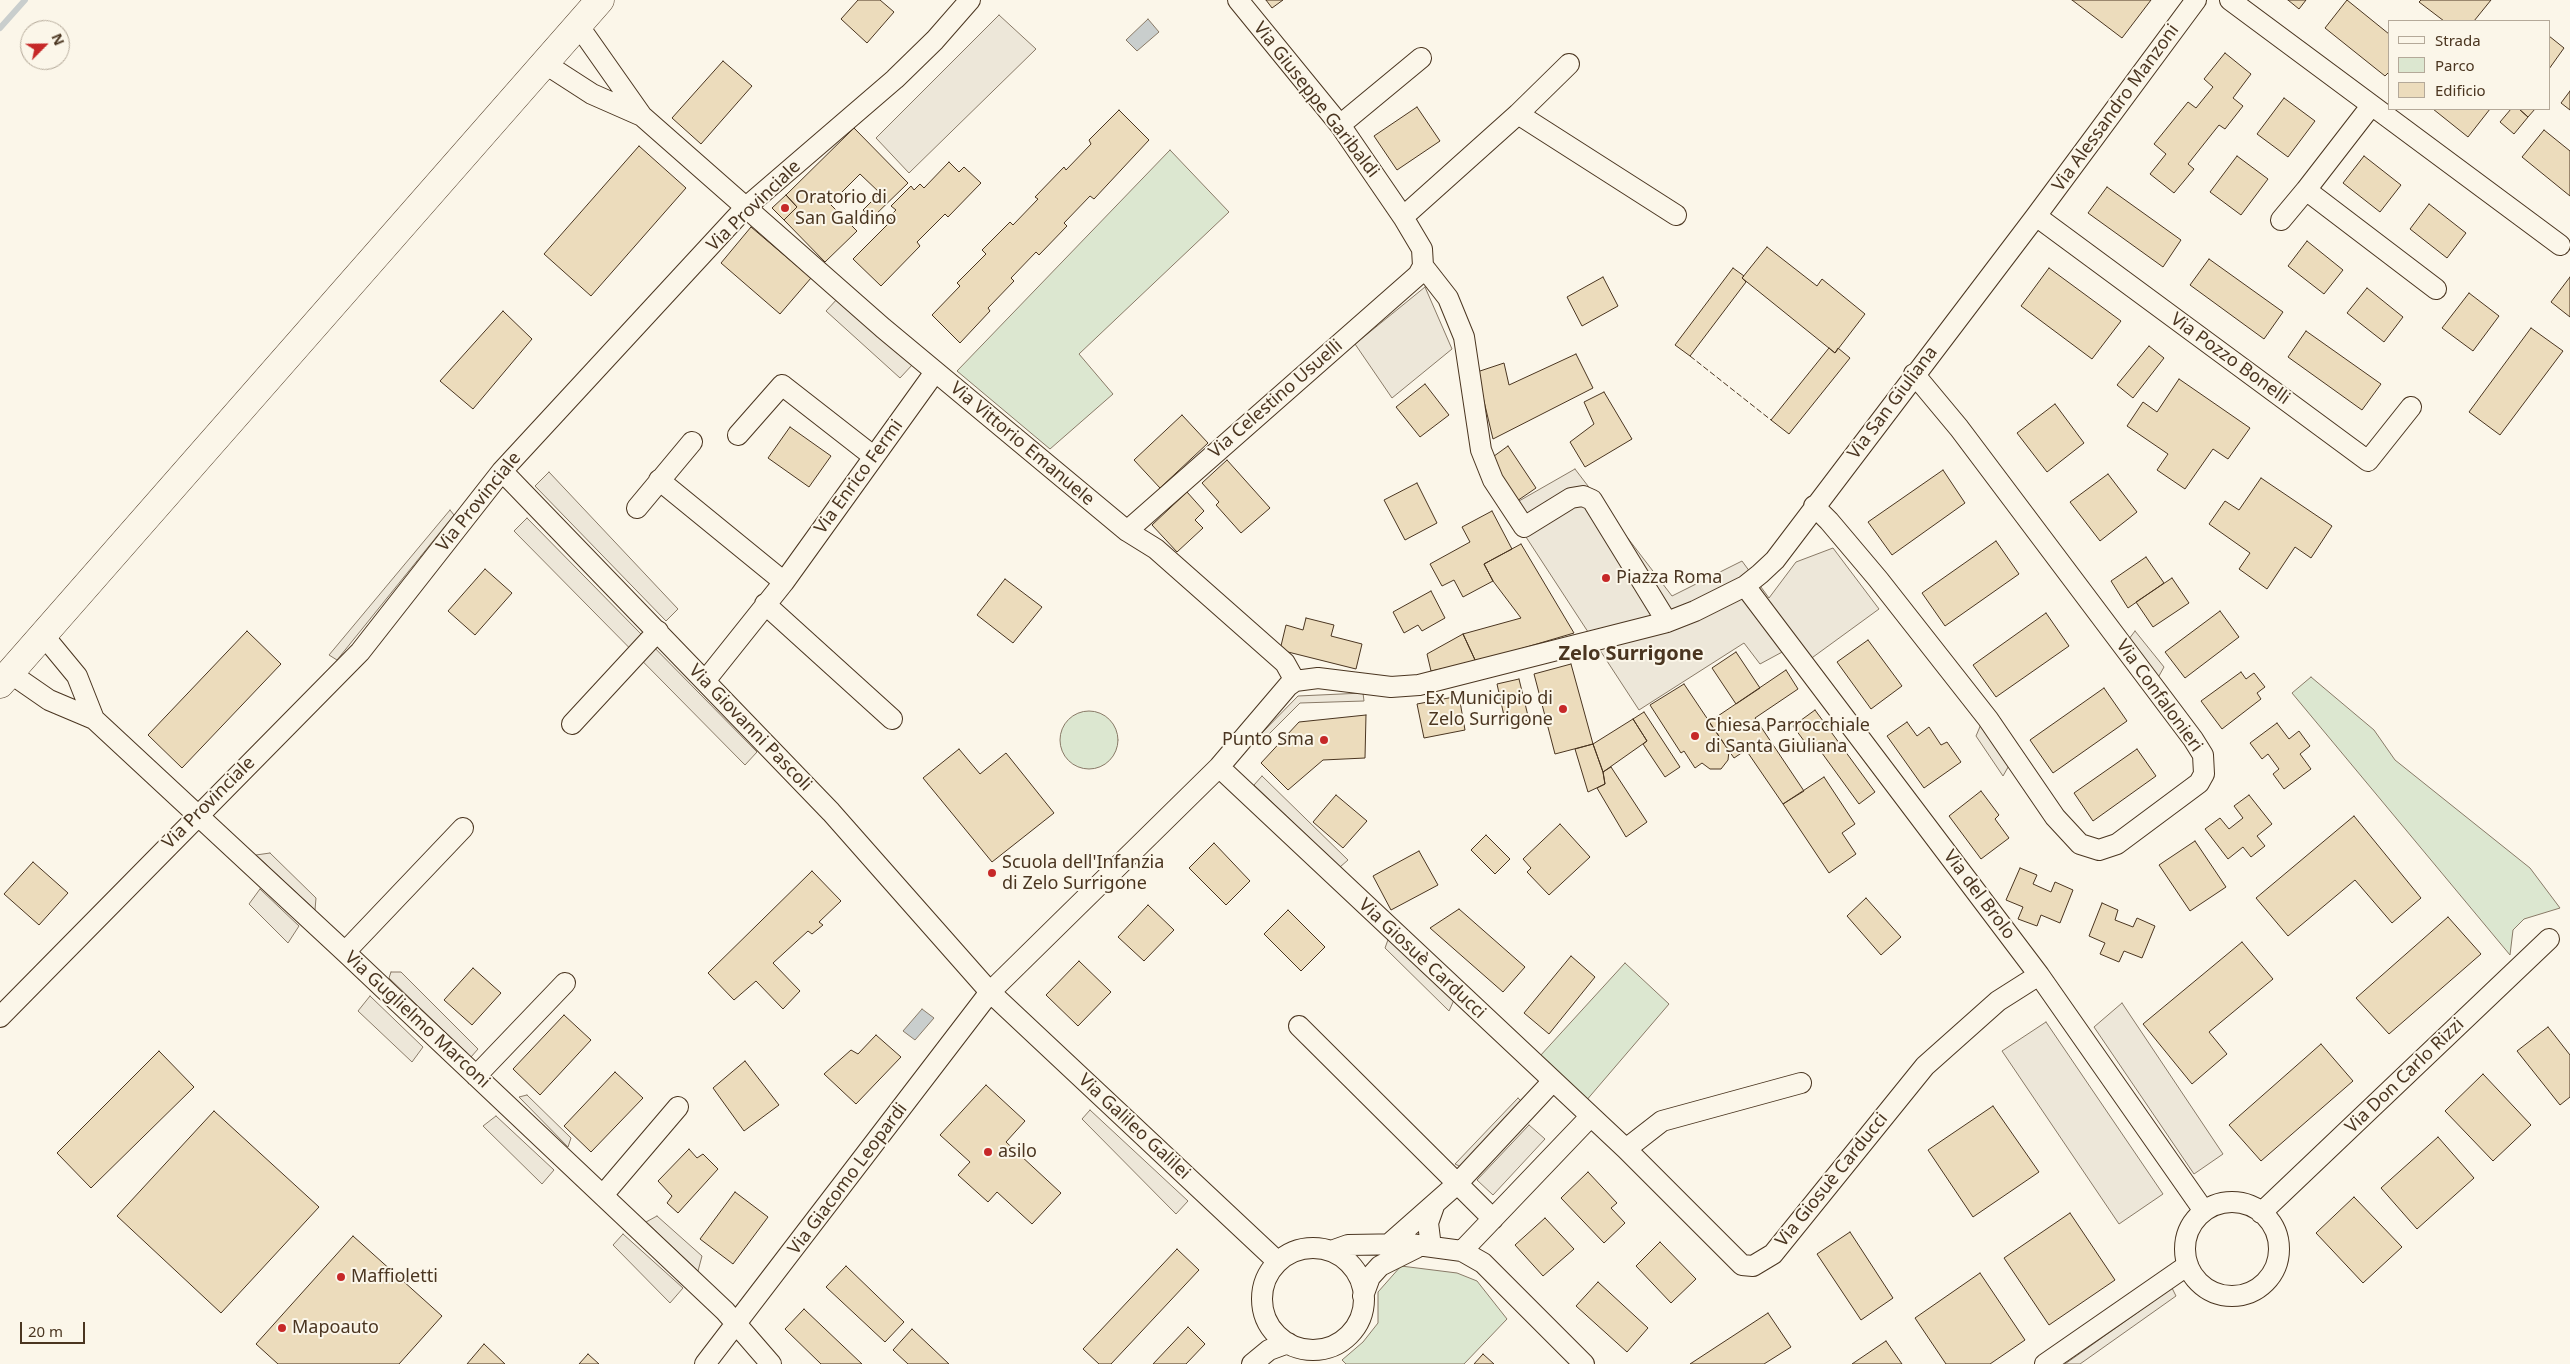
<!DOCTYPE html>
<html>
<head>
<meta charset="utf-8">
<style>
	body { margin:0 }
	#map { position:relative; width:2570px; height:1364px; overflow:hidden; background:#fbf6e9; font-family:"Noto Sans",sans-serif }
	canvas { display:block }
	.legend { position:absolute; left:2388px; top:20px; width:162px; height:90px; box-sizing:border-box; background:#fbf6e9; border:1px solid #b4a999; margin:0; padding:6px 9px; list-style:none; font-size:15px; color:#4a3520 }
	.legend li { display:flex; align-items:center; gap:10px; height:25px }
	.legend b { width:25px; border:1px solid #b4a999 }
	.north { position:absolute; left:20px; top:20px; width:50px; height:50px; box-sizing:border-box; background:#fbf6e9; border:1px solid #b4a999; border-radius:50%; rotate:67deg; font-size:14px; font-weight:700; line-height:20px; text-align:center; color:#4a3520 }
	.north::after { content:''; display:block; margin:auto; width:18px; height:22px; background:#c62828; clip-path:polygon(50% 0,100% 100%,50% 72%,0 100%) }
	.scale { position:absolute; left:20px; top:1322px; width:65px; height:22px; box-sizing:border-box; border:2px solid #4a3520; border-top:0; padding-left:6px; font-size:15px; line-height:18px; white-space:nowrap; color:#4a3520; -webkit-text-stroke:4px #fbf6e9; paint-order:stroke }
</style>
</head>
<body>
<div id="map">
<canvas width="2570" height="1364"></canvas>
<ul class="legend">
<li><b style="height:6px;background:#fbf6e9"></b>Strada</li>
<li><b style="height:14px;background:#dce7d0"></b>Parco</li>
<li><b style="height:14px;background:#ecdcbc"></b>Edificio</li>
</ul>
<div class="north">N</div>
<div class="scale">20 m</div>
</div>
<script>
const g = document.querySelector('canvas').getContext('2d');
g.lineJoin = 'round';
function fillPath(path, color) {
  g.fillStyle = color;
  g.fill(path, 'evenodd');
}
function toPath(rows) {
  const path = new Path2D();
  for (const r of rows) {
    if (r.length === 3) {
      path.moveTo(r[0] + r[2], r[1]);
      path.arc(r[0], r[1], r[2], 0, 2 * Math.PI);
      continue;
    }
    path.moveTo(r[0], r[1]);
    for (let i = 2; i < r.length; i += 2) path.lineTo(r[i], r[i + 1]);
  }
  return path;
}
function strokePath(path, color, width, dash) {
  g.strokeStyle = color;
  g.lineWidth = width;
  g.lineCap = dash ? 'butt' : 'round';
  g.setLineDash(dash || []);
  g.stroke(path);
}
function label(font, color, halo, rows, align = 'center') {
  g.font = font + ' "Noto Sans",sans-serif';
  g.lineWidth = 4;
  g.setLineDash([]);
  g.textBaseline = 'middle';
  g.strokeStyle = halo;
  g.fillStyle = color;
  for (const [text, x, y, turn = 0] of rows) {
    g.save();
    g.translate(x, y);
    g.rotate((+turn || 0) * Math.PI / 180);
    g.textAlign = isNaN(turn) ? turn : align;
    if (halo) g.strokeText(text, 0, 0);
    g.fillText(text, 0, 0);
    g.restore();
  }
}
const green = toPath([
	[1170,150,1229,212,1079,354,1113,394,1050,449,957,371,1170,150],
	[2311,677,2374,730,2395,760,2530,868,2560,908,2524,919,2513,930,2510,955,2292,693,2311,677],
	[1089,740,29],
	[1625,963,1669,1004,1585,1102,1540,1056,1625,963],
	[1401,1266,1457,1273,1477,1281,1507,1319,1464,1364,1346,1364,1342,1360,1363,1342,1378,1323,1378,1292,1401,1266]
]);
const parking = toPath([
	[999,15,1036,49,909,173,876,138,999,15],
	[1425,287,1452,349,1392,398,1355,344,1425,287],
	[839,297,913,364,900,378,826,311,839,297],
	[1575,469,1672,596,1742,561,1769,598,1796,562,1833,548,1879,609,1809,660,1797,644,1760,664,1744,643,1639,710,1526,537,1505,509,1575,469],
	[549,472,678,609,666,621,535,486,549,472],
	[450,510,454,515,337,660,329,655,450,510],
	[527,518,757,752,745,765,514,531,527,518],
	[2135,631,2164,667,2155,683,2126,643,2135,631],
	[1363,693,1364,701,1300,703,1261,742,1257,738,1298,696,1363,693],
	[1982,722,2011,762,2003,776,1976,736,1982,722],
	[1262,776,1348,860,1340,867,1254,785,1262,776],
	[270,853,316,898,315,910,256,855,270,853],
	[260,889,299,926,288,943,249,904,260,889],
	[1389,937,1454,1000,1449,1011,1385,948,1389,937],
	[391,972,401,972,478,1049,471,1057,389,978,391,972],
	[370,996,423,1047,412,1062,358,1011,370,996],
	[2122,1003,2223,1154,2194,1174,2094,1027,2122,1003],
	[2046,1022,2163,1194,2119,1224,2002,1051,2046,1022],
	[527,1095,571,1138,568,1147,519,1097,527,1095],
	[1518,1098,1522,1102,1461,1167,1455,1164,1518,1098],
	[1090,1110,1188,1201,1176,1214,1082,1119,1090,1110],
	[496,1116,554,1170,542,1184,483,1126,496,1116],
	[1529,1125,1545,1139,1493,1195,1477,1180,1529,1125],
	[657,1216,702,1256,698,1271,646,1222,657,1216],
	[623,1234,683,1288,670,1303,613,1245,623,1234],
	[2172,1288,2176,1296,2080,1364,2065,1364,2172,1288]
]);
const water = toPath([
	[1148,19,1159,32,1137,51,1126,40,1148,19],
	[922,1009,934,1018,915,1040,903,1031,922,1009]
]);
const stream = toPath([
	[0,28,25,0]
]);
const building = toPath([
	[858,0,880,0,894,12,867,43,841,19,858,0],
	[1266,0,1283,0,1272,8,1266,0],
	[2072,0,2151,0,2122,38,2072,0],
	[2288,0,2306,0,2299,9,2288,0],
	[2347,0,2389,34,2389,72,2385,76,2325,28,2347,0],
	[2421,0,2491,0,2474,21,2444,21,2419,2,2421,0],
	[2549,36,2564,48,2549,69,2549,36],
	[2225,53,2251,74,2233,98,2243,106,2225,129,2219,125,2188,164,2194,169,2174,193,2150,174,2166,154,2154,144,2188,102,2196,108,2213,87,2204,79,2225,53],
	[723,61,752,86,701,144,672,118,723,61],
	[2570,91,2570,110,2561,103,2570,91],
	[2284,98,2315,121,2288,157,2257,134,2284,98],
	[1417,107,1440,141,1397,170,1374,136,1417,107],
	[2433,109,2490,109,2468,137,2433,109],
	[2511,109,2519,109,2528,117,2514,134,2500,122,2511,109],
	[2519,109,2535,109,2528,117,2519,109],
	[1119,110,1149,140,1094,199,1090,196,1064,223,1067,226,1039,255,1036,252,1011,278,1014,281,988,308,990,311,960,343,932,315,960,286,957,283,986,254,982,250,1010,222,1013,225,1038,199,1035,197,1064,167,1066,170,1091,144,1089,140,1119,110],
	[854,128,908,183,871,219,863,210,880,193,860,174,830,204,857,231,825,262,784,220,797,207,786,195,854,128],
	[2544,130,2570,151,2570,196,2522,157,2544,130],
	[639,146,686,188,591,296,544,254,639,146],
	[2237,156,2268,179,2241,215,2210,192,2237,156],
	[2364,156,2401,185,2380,212,2343,183,2364,156],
	[949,162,959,172,964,167,981,183,948,217,945,214,917,242,920,246,881,286,853,259,892,220,889,217,896,210,891,206,911,186,914,190,920,184,924,188,949,162],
	[2107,187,2181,240,2163,267,2088,213,2107,187],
	[786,195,797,207,784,220,772,208,786,195],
	[2429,204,2466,233,2447,258,2410,229,2429,204],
	[751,227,811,278,780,314,721,263,751,227],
	[2307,241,2343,270,2324,294,2288,266,2307,241],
	[1767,247,1817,286,1822,279,1865,314,1835,353,1742,278,1767,247],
	[2209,259,2283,312,2264,339,2190,285,2209,259],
	[1733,268,1744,276,1742,278,1746,282,1690,356,1675,345,1733,268],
	[2049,268,2121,321,2092,359,2021,306,2049,268],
	[1603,277,1618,306,1582,326,1567,297,1603,277],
	[2570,277,2570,317,2551,302,2570,277],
	[2367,288,2403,317,2384,342,2347,313,2367,288],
	[2469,293,2499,316,2473,351,2442,328,2469,293],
	[503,311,532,339,473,409,440,381,503,311],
	[2531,328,2563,351,2500,435,2469,412,2531,328],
	[2306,331,2381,384,2362,410,2288,357,2306,331],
	[2149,346,2164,358,2133,398,2117,385,2149,346],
	[1829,348,1835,353,1838,348,1850,358,1789,434,1771,420,1829,348],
	[1576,354,1593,388,1493,439,1477,372,1504,363,1509,385,1576,354],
	[2179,379,2250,428,2228,459,2213,449,2185,489,2157,470,2168,454,2127,426,2143,402,2157,412,2179,379],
	[1425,384,1449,415,1420,437,1396,407,1425,384],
	[1604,392,1632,439,1585,467,1570,442,1594,424,1584,402,1604,392],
	[2055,404,2084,443,2047,472,2017,433,2055,404],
	[1182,415,1208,443,1160,488,1134,460,1182,415],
	[790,427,831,456,809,487,768,458,790,427],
	[1508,446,1536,488,1517,501,1490,459,1508,446],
	[1227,460,1270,508,1241,533,1216,505,1219,502,1202,483,1227,460],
	[1943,470,1965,503,1892,555,1868,522,1943,470],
	[2108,474,2137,512,2100,541,2070,502,2108,474],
	[2261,478,2332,526,2311,558,2295,547,2267,589,2239,569,2250,553,2209,524,2225,501,2239,510,2261,478],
	[1417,483,1437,523,1405,540,1384,500,1417,483],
	[1187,492,1204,511,1195,520,1203,528,1177,552,1152,525,1187,492],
	[1492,511,1512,549,1484,564,1493,581,1463,597,1454,580,1442,586,1430,564,1470,542,1462,527,1492,511],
	[1996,541,2019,574,1945,626,1922,593,1996,541],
	[1521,544,1574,633,1476,662,1463,634,1521,618,1493,581,1484,564,1521,544],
	[2146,557,2164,583,2128,608,2111,581,2146,557],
	[485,569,512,593,475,635,448,611,485,569],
	[2172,578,2189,603,2153,627,2136,602,2172,578],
	[1005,579,1042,607,1013,643,977,615,1005,579],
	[1431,591,1445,618,1422,631,1418,625,1404,633,1393,612,1431,591],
	[2220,611,2239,637,2185,678,2165,652,2220,611],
	[2046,613,2069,646,1996,697,1973,665,2046,613],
	[1306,618,1334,625,1331,636,1362,644,1356,669,1280,650,1286,625,1303,630,1306,618],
	[247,631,281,664,182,768,148,735,247,631],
	[1463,634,1476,662,1431,671,1427,654,1463,634],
	[1868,640,1902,686,1871,709,1837,662,1868,640],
	[1736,652,1760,688,1736,704,1712,668,1736,652],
	[1571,664,1593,744,1555,754,1534,674,1571,664],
	[1786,670,1798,689,1755,718,1804,791,1783,804,1746,750,1734,758,1709,722,1786,670],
	[2241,672,2246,679,2254,673,2265,687,2257,693,2261,699,2222,729,2201,701,2241,672],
	[1519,679,1529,720,1506,725,1497,684,1519,679],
	[1684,684,1729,751,1728,760,1721,769,1710,769,1702,763,1695,768,1684,751,1681,753,1650,705,1684,684],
	[2104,688,2127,721,2053,773,2030,740,2104,688],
	[1459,696,1465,730,1424,738,1417,704,1459,696],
	[1815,710,1875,792,1859,804,1819,749,1813,753,1793,726,1815,710],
	[1644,712,1680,767,1665,777,1643,744,1647,741,1633,719,1644,712],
	[1366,715,1365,758,1323,760,1288,790,1261,763,1299,722,1366,715],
	[1633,719,1647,741,1603,772,1593,744,1633,719],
	[1907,722,1917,736,1929,727,1941,745,1947,742,1961,762,1924,788,1887,736,1907,722],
	[2277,723,2289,739,2299,731,2310,746,2300,754,2311,769,2284,789,2273,774,2279,769,2268,754,2262,759,2250,743,2277,723],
	[1593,744,1603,772,1605,784,1588,792,1575,749,1593,744],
	[959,749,980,774,1006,753,1054,813,992,862,923,778,959,749],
	[2137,749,2156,776,2093,821,2074,793,2137,749],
	[1611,767,1647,822,1626,837,1597,788,1605,784,1603,772,1611,767],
	[1824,777,1855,824,1842,833,1856,854,1829,873,1783,804,1824,777],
	[1981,791,1999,815,1995,819,2009,838,1981,859,1949,816,1981,791],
	[1336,795,1367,821,1343,848,1313,822,1336,795],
	[2249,795,2272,824,2257,836,2265,846,2251,857,2243,847,2228,859,2205,829,2220,818,2229,829,2243,818,2234,806,2249,795],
	[2354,816,2421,898,2392,923,2355,880,2288,936,2256,898,2354,816],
	[1560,824,1590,857,1549,895,1527,872,1531,868,1523,859,1560,824],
	[1486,835,1510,859,1495,874,1471,850,1486,835],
	[2195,841,2226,887,2190,911,2159,865,2195,841],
	[1214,843,1250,881,1226,905,1189,868,1214,843],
	[1419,851,1438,885,1391,910,1373,876,1419,851],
	[33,862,68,893,39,925,4,894,33,862],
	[2020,868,2037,875,2033,884,2051,892,2055,882,2073,890,2060,923,2041,915,2037,926,2018,919,2023,907,2006,900,2020,868],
	[812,871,841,901,819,922,823,925,812,934,808,931,773,963,800,991,783,1009,756,981,734,1000,708,973,812,871],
	[1866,898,1901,937,1881,955,1847,916,1866,898],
	[2102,903,2118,910,2115,920,2133,927,2137,918,2155,926,2142,958,2124,951,2119,962,2100,954,2105,943,2089,936,2102,903],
	[1148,905,1174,930,1144,961,1118,937,1148,905],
	[1459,909,1525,967,1503,992,1430,928,1459,909],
	[1288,910,1325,947,1301,971,1264,934,1288,910],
	[2448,917,2481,954,2389,1034,2356,998,2448,917],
	[2242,942,2273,979,2209,1032,2227,1054,2192,1084,2143,1024,2242,942],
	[1571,956,1595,977,1549,1034,1524,1013,1571,956],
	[1079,961,1111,992,1078,1026,1046,995,1079,961],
	[473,968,501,993,472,1025,444,1000,473,968],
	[564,1015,591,1040,540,1095,513,1069,564,1015],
	[2548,1027,2570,1055,2570,1097,2560,1105,2517,1051,2548,1027],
	[876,1035,901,1057,856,1104,824,1074,851,1050,858,1054,876,1035],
	[2321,1044,2353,1081,2261,1161,2229,1125,2321,1044],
	[159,1051,194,1087,91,1188,57,1153,159,1051],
	[745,1061,779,1105,744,1131,713,1088,745,1061],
	[615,1072,643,1098,591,1152,564,1126,615,1072],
	[2483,1074,2531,1125,2493,1161,2445,1111,2483,1074],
	[986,1085,1025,1121,1006,1142,1061,1193,1032,1224,997,1192,988,1202,958,1175,970,1162,940,1135,986,1085],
	[1993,1106,2039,1172,1973,1217,1928,1150,1993,1106],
	[214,1111,319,1207,221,1313,117,1216,214,1111],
	[2438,1137,2474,1178,2417,1229,2381,1188,2438,1137],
	[689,1149,697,1158,703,1154,718,1169,678,1213,667,1203,672,1196,658,1181,689,1149],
	[1588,1172,1617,1203,1611,1208,1625,1223,1604,1243,1561,1198,1588,1172],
	[735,1192,768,1217,733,1264,700,1239,735,1192],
	[2354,1197,2402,1247,2363,1283,2316,1233,2354,1197],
	[2070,1213,2115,1280,2049,1325,2004,1258,2070,1213],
	[1545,1218,1574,1249,1543,1276,1515,1245,1545,1218],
	[1850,1232,1893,1298,1861,1320,1817,1254,1850,1232],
	[353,1236,442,1316,399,1364,278,1364,256,1344,353,1236],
	[1660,1242,1696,1279,1671,1303,1636,1266,1660,1242],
	[1177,1249,1199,1270,1111,1364,1099,1364,1083,1349,1177,1249],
	[846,1266,904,1322,885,1342,826,1287,846,1266],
	[1980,1273,2025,1340,1990,1364,1946,1364,1915,1318,1980,1273],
	[1598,1282,1648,1328,1627,1352,1576,1306,1598,1282],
	[804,1309,862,1364,821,1364,785,1329,804,1309],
	[1768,1313,1791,1347,1764,1364,1690,1364,1768,1313],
	[1188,1327,1205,1344,1186,1364,1153,1364,1188,1327],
	[912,1329,949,1364,908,1364,893,1350,912,1329],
	[1886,1341,1902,1364,1852,1364,1886,1341],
	[484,1344,505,1364,467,1364,484,1344],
	[588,1354,599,1364,579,1364,588,1354],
	[1483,1354,1494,1364,1474,1364,1483,1354]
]);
const minor = toPath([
	[1238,0,1340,125,1403,217,1422,249,1423,266,1448,298,1464,337,1481,450,1493,480,1524,527,1571,498,1583,496,1592,500,1667,622],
	[2230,0,2560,245],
	[578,25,642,116,883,328,1127,531,1156,549,1285,663,1295,681],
	[544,63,592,94,642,116],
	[2371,106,2306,190,2436,289],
	[1518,114,1676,215],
	[1340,125,1421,58],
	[2036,216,2368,461,2411,407],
	[1403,217,1518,114,1569,64],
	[2281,220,2306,190],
	[738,435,782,385,873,456],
	[502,471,831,812,990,992,1278,1262],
	[659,480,784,582],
	[1814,506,1829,521,1878,579,1988,719,2055,817,2080,844,2099,850,2117,844,2199,783,2204,774,2203,755,2193,739,1959,428,1914,374],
	[637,508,692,442],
	[1127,531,1418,275,1423,266],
	[1745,586,2039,975,2204,1211],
	[765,604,892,719],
	[44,636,77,676,94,719],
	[10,673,49,700,94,719,345,952,725,1311,771,1364],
	[705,681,784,582,935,372],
	[572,724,658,631],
	[1219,767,1626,1149,1742,1265,1753,1266,1773,1254,1925,1066,1998,1001,2039,975],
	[345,952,463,828],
	[0,1017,360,652,502,471,745,208,895,79,935,40,970,0],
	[1299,1026,1493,1219],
	[476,1076,565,983],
	[1626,1149,1662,1121,1801,1083],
	[603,1195,678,1107],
	[2232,1249,47],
	[2261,1213,2549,939],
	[1389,1244,1457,1184,1552,1082],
	[1431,1247,1428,1223,1434,1206],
	[1313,1299,51],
	[1331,1251,1348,1245,1410,1244,1462,1251,1483,1263,1584,1364],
	[1462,1251,1590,1117],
	[1363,1296,1370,1277,1380,1266,1416,1248],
	[705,1364,990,992,1219,767,1288,686,1295,681,1318,678,1391,687,1419,685,1667,622,1695,611,1745,586,1760,574,1775,560,2036,216,2196,0],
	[1252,1364,1269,1350,1288,1343],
	[2045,1364,2188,1265]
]);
const primary = toPath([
	[0,684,600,0]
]);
const fence = toPath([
	[1690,356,1771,420]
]);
const markers = [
	[785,208,5,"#c62828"],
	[1606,578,5,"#c62828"],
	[1563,709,5,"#c62828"],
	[1695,736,5,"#c62828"],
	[1324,740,5,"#c62828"],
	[992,873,5,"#c62828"],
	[988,1152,5,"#c62828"],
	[341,1277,5,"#c62828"],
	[282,1328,5,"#c62828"]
];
const streetNames = [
	["Via Giuseppe Garibaldi",1316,100,52],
	["Via Alessandro Manzoni",2116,108,-54],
	["Via Provinciale",754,206,-44],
	["Via Pozzo Bonelli",2230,359,36],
	["Via Celestino Usuelli",1276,399,-41],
	["Via San Giuliana",1893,403,-53],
	["Via Vittorio Emanuele",1022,444,40],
	["Via Enrico Fermi",859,477,-54],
	["Via Provinciale",479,502,-51],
	["Via Confalonieri",2159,696,54],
	["Via Giovanni Pascoli",750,728,46],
	["Via Provinciale",209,803,-45],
	["Via del Brolo",1979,895,53],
	["Via Giosuè Carducci",1422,959,43],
	["Via Guglielmo Marconi",417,1020,43],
	["Via Don Carlo Rizzi",2405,1076,-44],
	["Via Galileo Galilei",1134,1127,43],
	["Via Giacomo Leopardi",848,1179,-53],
	["Via Giosuè Carducci",1832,1180,-51]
];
const poiNames = [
	["Oratorio di",795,198],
	["San Galdino",795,219],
	["Piazza Roma",1616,578],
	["Ex Municipio di",1553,699,"right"],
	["Zelo Surrigone",1553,720,"right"],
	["Chiesa Parrocchiale",1705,726],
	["di Santa Giuliana",1705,747],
	["Punto Sma",1314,740,"right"],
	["Scuola dell'Infanzia",1002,863],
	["di Zelo Surrigone",1002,884],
	["asilo",998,1152],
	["Maffioletti",351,1277],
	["Mapoauto",292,1328]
];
const quarterNames = [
	["Zelo Surrigone",1631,654]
];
fillPath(green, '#dce7d0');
strokePath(green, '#887966', 1);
fillPath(parking, '#ede7d9');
strokePath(parking, '#887966', 1);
fillPath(water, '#c9cecd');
strokePath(water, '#887966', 1);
strokePath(stream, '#c9cecd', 6);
fillPath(building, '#ecdcbc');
strokePath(building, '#4a3520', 1);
strokePath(minor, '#4a3520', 22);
strokePath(primary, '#4a3520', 29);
strokePath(minor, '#fbf6e9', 20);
strokePath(primary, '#fbf6e9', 28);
strokePath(fence, '#4a3520', 1, [6, 2.5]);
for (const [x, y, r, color] of markers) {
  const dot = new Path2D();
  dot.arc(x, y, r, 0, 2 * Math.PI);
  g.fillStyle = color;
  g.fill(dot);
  strokePath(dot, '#fbf6e9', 2);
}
label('18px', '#4a3520', '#fbf6e9', streetNames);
label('18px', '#4a3520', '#fbf6e9', poiNames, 'left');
label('bold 20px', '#4a3520', '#fbf6e9', quarterNames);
</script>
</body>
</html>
